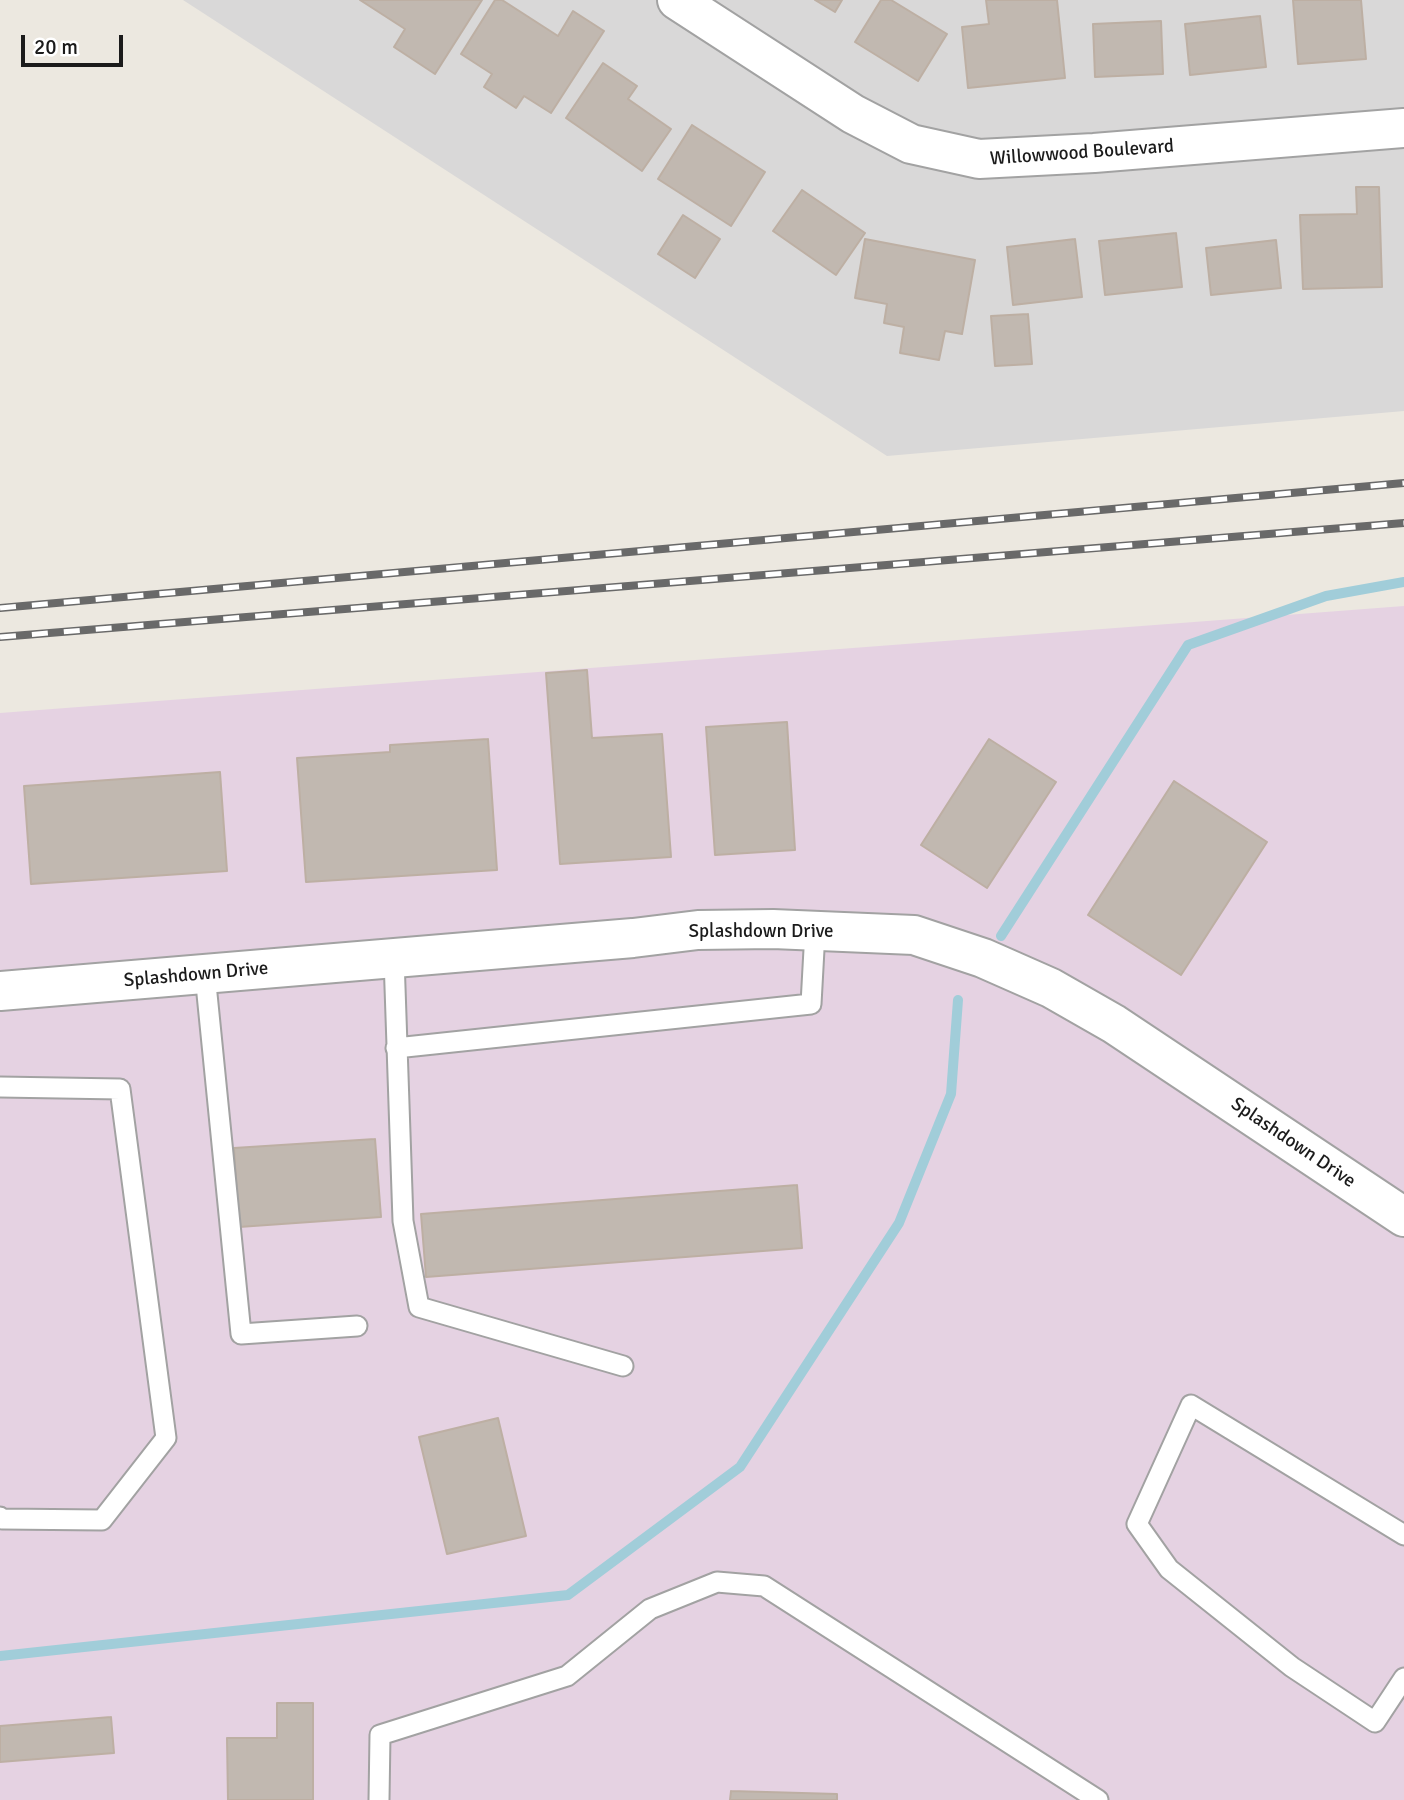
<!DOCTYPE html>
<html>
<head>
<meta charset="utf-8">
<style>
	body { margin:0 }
	#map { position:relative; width:1404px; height:1800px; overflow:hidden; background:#ece8e0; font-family:Signika,sans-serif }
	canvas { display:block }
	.scale { position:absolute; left:21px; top:35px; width:102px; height:32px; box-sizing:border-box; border:4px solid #1b1b1b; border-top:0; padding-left:9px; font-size:21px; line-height:24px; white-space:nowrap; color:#1b1b1b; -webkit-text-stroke:5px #fff; paint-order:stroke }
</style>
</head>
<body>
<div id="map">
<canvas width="1404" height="1800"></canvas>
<div class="scale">20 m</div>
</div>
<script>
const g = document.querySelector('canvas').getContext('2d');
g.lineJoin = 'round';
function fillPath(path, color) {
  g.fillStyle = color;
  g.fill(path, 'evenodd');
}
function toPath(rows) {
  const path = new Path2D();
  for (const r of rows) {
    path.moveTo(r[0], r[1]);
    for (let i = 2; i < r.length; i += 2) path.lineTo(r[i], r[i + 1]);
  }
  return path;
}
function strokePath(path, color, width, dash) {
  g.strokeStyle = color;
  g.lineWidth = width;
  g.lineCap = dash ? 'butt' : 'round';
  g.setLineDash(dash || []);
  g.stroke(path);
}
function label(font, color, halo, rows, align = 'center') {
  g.font = font + ' Signika,sans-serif';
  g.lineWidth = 5;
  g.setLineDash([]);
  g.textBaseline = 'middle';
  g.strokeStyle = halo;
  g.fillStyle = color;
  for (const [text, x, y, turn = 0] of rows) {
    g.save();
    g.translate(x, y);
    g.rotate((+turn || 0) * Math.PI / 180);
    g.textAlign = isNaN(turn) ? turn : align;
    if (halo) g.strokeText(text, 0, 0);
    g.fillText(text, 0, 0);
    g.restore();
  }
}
const residential = toPath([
	[183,0,1404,0,1404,411,887,456]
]);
const industrial = toPath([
	[1404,606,1404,1800,0,1800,0,713]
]);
const stream = toPath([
	[1001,936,1188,645,1326,596,1404,582],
	[0,1656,568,1595,740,1467,899,1223,951,1094,958,1000]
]);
const building = toPath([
	[360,0,482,0,435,74,394,47,405,29,360,0],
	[495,0,502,0,558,36,573,11,604,31,551,113,524,96,516,108,484,87,492,74,461,54,495,0],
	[815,0,842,0,835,12,815,0],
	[881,0,891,0,947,34,918,81,855,42,881,0],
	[986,0,1057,0,1065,78,968,88,962,27,989,24,986,0],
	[1293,0,1361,0,1366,59,1298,64,1293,0],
	[1260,16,1266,67,1190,75,1185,24,1260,16],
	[1161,21,1163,74,1095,77,1093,24,1161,21],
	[603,63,637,86,628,99,671,129,642,171,566,118,603,63],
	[692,125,765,172,731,226,658,179,692,125],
	[1356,187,1379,187,1382,287,1303,289,1300,215,1357,214,1356,187],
	[802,190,865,233,836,275,773,231,802,190],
	[683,215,720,239,695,278,658,254,683,215],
	[1176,233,1182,287,1105,295,1099,241,1176,233],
	[865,239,975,260,962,334,945,331,939,360,900,353,904,327,884,323,887,304,855,298,865,239],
	[1075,239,1082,297,1013,305,1007,247,1075,239],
	[1276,240,1281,288,1211,295,1206,248,1276,240],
	[1028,314,1032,364,995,366,991,316,1028,314],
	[587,670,592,738,662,734,671,857,560,864,546,673,587,670],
	[787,722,795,850,715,855,706,727,787,722],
	[488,739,497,870,306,882,297,758,390,752,390,745,488,739],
	[989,739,1056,782,987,888,921,845,989,739],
	[220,772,227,871,31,884,24,786,220,772],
	[1174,781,1267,842,1181,975,1088,915,1174,781],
	[375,1139,381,1217,239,1227,234,1148,375,1139],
	[797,1185,802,1248,426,1277,421,1214,797,1185],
	[498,1418,526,1536,447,1554,419,1437,498,1418],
	[277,1703,313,1703,313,1800,228,1800,227,1738,277,1738,277,1703],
	[111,1717,114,1753,0,1762,0,1726,111,1717],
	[731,1791,837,1794,837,1800,730,1800,731,1791]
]);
const service = toPath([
	[394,958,403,1221,419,1307,623,1366],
	[205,974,241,1334,357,1326],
	[396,1048,811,1004,815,931],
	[0,1087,120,1089,166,1438,102,1520,2,1519,0,1517],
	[1404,1535,1191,1405,1137,1524,1169,1569,1292,1667,1375,1722,1404,1678],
	[379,1800,380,1735,567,1676,650,1609,717,1582,764,1586,1098,1800]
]);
const minor = toPath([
	[677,0,853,114,911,144,979,159,1094,153,1404,128],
	[0,991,633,938,698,930,773,929,914,935,983,958,1051,988,1114,1024,1404,1217]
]);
const rail = toPath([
	[0,608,1404,483],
	[0,637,1404,523]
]);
const streetNames = [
	["Willowwood Boulevard",1082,153,-4],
	["Splashdown Drive",761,932],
	["Splashdown Drive",196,975,-5],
	["Splashdown Drive",1293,1143,34]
];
fillPath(residential, '#d9d8d8');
fillPath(industrial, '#e5d2e2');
strokePath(stream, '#a1cdd9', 10);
fillPath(building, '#c1b8b0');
strokePath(building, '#bdafa3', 2);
strokePath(service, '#a2a2a2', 23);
strokePath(minor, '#a2a2a2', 42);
strokePath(service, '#fff', 19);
strokePath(minor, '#fff', 38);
strokePath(rail, '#696969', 8);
strokePath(rail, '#fff', 5, [16]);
label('19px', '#1b1b1b', '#fff', streetNames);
</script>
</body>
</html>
